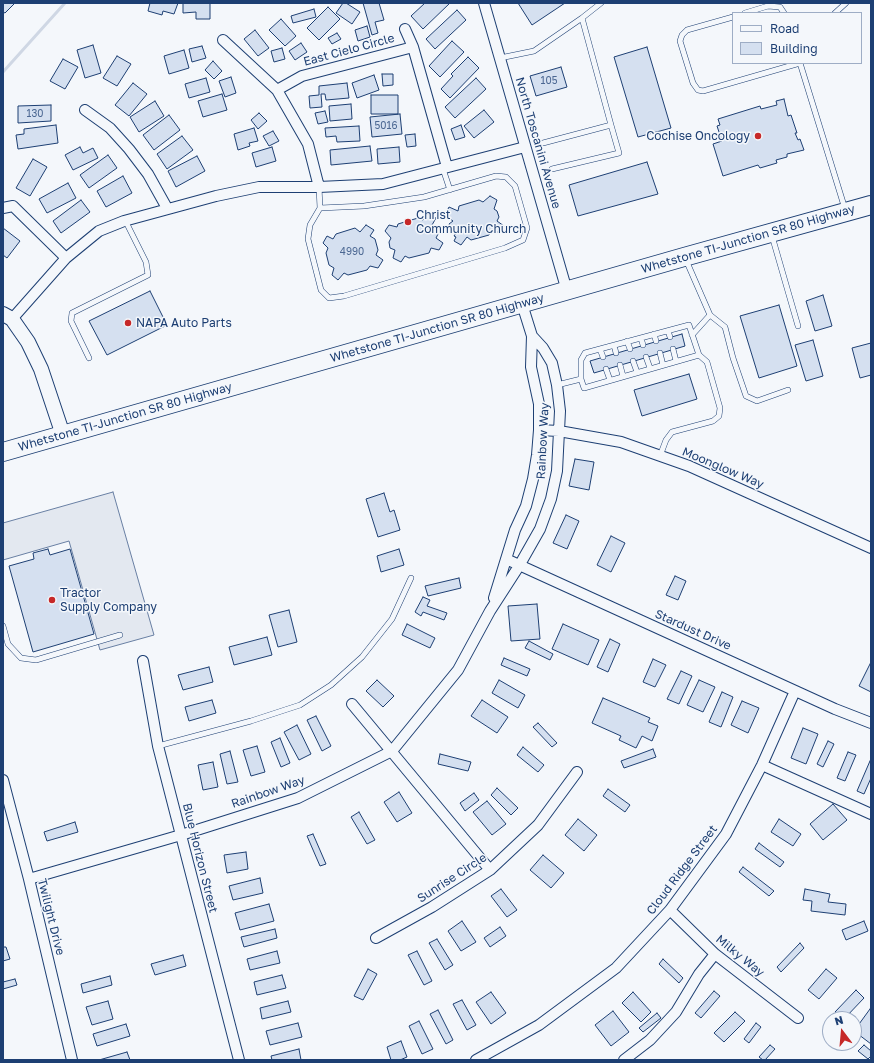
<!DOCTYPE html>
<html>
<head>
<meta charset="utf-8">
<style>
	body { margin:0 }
	#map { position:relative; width:874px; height:1063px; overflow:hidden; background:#f4f7fb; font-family:"Golos Text",sans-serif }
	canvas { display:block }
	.frame { position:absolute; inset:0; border:4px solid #1d3f73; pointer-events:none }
	.legend { position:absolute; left:732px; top:12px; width:130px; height:52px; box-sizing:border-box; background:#f4f7fb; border:1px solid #9eadc5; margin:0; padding:5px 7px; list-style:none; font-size:12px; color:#1d3f73 }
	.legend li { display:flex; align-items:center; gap:8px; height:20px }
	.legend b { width:20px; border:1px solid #9eadc5 }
	.north { position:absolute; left:822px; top:1011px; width:40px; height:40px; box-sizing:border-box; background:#f4f7fb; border:1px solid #9eadc5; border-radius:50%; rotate:344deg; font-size:11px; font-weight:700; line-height:16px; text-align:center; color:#1d3f73 }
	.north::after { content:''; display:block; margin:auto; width:14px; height:18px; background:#c62828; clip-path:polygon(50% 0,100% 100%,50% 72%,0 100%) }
</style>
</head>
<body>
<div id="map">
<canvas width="874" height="1063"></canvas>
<div class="frame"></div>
<ul class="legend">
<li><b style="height:5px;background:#f4f7fb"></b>Road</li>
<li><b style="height:11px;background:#d5e0f0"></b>Building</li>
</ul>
<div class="north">N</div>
</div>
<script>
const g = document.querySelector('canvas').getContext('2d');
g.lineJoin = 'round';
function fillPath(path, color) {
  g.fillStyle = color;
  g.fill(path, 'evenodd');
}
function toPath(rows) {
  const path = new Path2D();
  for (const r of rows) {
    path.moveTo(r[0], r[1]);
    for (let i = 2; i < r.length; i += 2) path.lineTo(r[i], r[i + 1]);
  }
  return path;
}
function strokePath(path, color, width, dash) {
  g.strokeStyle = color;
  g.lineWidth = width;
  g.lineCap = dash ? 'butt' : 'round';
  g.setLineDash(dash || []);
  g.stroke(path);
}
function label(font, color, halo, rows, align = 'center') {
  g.font = font + ' "Golos Text",sans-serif';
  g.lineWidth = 3;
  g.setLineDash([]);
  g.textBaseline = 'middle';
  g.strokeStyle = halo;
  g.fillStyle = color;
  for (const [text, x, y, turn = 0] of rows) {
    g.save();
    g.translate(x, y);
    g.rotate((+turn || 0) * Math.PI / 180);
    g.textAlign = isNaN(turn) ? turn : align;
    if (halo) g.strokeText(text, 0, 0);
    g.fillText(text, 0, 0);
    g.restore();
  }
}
const parking = toPath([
	[113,492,154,635,100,650,69,541,3,560,3,523,113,492]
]);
const stream = toPath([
	[3,72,65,3]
]);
const building = toPath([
	[3,3,15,3,5,13,3,12,3,3],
	[150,3,178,3,174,14,163,11,162,15,148,11,150,3],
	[183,3,210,3,210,19,196,19,196,12,183,13,183,3],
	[343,3,346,3,360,12,352,24,336,13,343,3],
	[363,3,379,3,384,20,375,22,378,33,372,35,363,3],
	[425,3,450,3,423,29,411,16,425,3],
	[518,3,565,3,532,25,518,3],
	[328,7,340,19,319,40,307,28,328,7],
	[314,9,316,17,293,23,291,16,314,9],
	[457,10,466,20,435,49,426,39,457,10],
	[281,19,296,36,285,46,269,30,281,19],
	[367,26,370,37,358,41,355,30,367,26],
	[255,30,269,48,258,56,244,39,255,30],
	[337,33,341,39,332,44,328,38,337,33],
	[452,41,464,52,440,77,429,66,452,41],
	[301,43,307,52,295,60,289,51,301,43],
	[93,45,101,73,85,78,77,50,93,45],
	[202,46,206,58,192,62,189,49,202,46],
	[647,47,671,128,638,137,614,57,647,47],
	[282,48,285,59,274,62,271,51,282,48],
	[184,50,189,68,169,74,164,56,184,50],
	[117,56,131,64,117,86,103,78,117,56],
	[468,57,479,68,450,98,441,89,453,76,451,74,468,57],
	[63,59,78,67,65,89,50,81,63,59],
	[213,61,222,71,214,79,205,70,213,61],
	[561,67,567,87,536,96,530,76,561,67],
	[382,74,393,74,393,85,383,86,382,74],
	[374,75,379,90,357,98,352,83,374,75],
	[231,77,236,93,225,97,219,81,231,77],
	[206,78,210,92,189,98,185,84,206,78],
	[476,78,486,89,455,118,445,107,476,78],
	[133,83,147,94,129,116,115,105,133,83],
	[347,83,349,98,326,100,325,94,321,94,322,107,310,108,309,96,319,95,319,86,347,83],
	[222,94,227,110,203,117,198,101,222,94],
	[371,95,398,95,398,114,371,114,371,95],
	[784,99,788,116,791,115,797,133,795,133,798,140,800,139,804,150,787,154,787,157,776,160,777,163,760,168,758,165,723,176,713,144,722,141,717,126,720,125,718,119,760,106,761,109,777,105,776,101,784,99],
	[155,101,164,116,139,132,130,117,155,101],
	[351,104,352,119,330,121,329,106,351,104],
	[51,105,51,121,18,123,18,106,51,105],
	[484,110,494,122,474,138,464,126,484,110],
	[325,111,328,122,318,124,315,113,325,111],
	[259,113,267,121,258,129,251,120,259,113],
	[400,114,402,134,372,137,370,117,400,114],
	[169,115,180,130,154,150,143,135,169,115],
	[56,125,58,143,18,149,16,135,24,134,24,129,56,125],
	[461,125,465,137,455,140,451,129,461,125],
	[359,126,360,141,337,142,336,136,326,137,325,128,359,126],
	[254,128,258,141,249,143,250,146,238,150,234,134,254,128],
	[273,131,279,141,269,146,263,136,273,131],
	[415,134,416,146,407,147,405,135,415,134],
	[182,136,193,150,167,169,157,154,182,136],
	[370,146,372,161,331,165,330,150,370,146],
	[80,147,83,153,93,148,98,158,73,170,65,155,80,147],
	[272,147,276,161,256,167,252,153,272,147],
	[399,147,400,162,378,164,377,149,399,147],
	[108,155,117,168,89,188,80,175,108,155],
	[197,156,205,171,176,187,168,171,197,156],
	[33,159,47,167,30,196,16,188,33,159],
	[647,162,658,194,578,216,569,185,647,162],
	[123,176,132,193,106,207,97,191,123,176],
	[68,183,76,198,47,213,39,199,68,183],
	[490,196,497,200,494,209,497,211,499,217,497,221,504,226,500,233,492,230,489,235,471,240,467,237,461,245,454,241,456,237,454,236,456,233,452,230,449,224,453,221,445,215,449,207,458,211,459,206,479,200,483,202,490,196],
	[81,200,90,212,61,233,53,221,81,200],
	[427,214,436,218,432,225,437,229,438,234,436,238,443,243,439,250,431,248,429,253,409,258,405,256,401,262,393,258,395,250,390,248,389,242,391,238,385,231,389,225,397,227,398,224,418,218,423,220,427,214],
	[366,225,374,230,370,236,375,239,378,250,376,255,383,260,378,268,370,266,367,270,348,275,344,273,338,280,332,275,334,268,329,265,326,253,328,248,323,243,327,236,333,239,336,234,355,228,360,232,366,225],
	[3,228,20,241,7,258,3,255,3,228],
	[150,291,167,325,107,355,89,321,150,291],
	[823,295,832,326,815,331,806,301,823,295],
	[779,305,797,366,759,378,740,316,779,305],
	[682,334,685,346,594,373,590,361,682,334],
	[813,340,823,376,806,381,795,345,813,340],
	[871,343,871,375,860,378,852,348,871,343],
	[689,374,697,399,642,416,634,390,689,374],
	[575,459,594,462,589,490,569,486,575,459],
	[384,493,390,512,394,510,400,530,378,537,366,499,384,493],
	[566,515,579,521,567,549,553,543,566,515],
	[611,536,625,543,611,572,597,565,611,536],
	[48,549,50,555,70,549,94,634,33,652,9,566,34,559,33,553,48,549],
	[399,549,404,565,381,572,377,556,399,549],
	[675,576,686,581,678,600,666,595,675,576],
	[459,578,461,588,428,596,425,586,459,578],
	[423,597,430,600,427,606,447,613,444,620,423,612,421,616,415,612,423,597],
	[537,604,540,639,511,641,508,606,537,604],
	[289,610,297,642,278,647,269,615,289,610],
	[407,624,435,638,430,648,402,635,407,624],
	[563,624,599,640,588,665,552,649,563,624],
	[267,637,272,655,234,665,229,647,267,637],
	[610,639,620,644,608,672,597,667,610,639],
	[529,641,553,654,550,660,525,648,529,641],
	[504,658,530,669,527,676,501,665,504,658],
	[653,659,666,665,655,687,643,682,653,659],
	[871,662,871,692,859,686,871,662],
	[209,667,213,682,183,690,178,675,209,667],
	[681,671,692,676,679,704,667,699,681,671],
	[377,680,394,696,383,707,366,691,377,680],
	[499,680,525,695,518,708,492,693,499,680],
	[699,680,715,687,703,712,687,705,699,680],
	[722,692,733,697,721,727,709,722,722,692],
	[603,698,650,718,648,722,658,726,652,741,642,736,636,748,619,740,621,736,592,723,603,698],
	[212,700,216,713,189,721,185,707,212,700],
	[482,700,508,717,497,733,471,716,482,700],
	[742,701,759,708,748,733,731,725,742,701],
	[316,716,331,746,322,751,307,720,316,716],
	[538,723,557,743,552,747,533,727,538,723],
	[297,725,311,754,299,760,284,732,297,725],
	[803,728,818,734,806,764,791,758,803,728],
	[280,738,290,763,281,767,271,742,280,738],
	[828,741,834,744,823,767,817,764,828,741],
	[257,746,265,772,251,776,243,750,257,746],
	[523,747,544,765,538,772,517,755,523,747],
	[653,749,656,757,624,768,621,761,653,749],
	[230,751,238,782,227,784,220,754,230,751],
	[848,752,856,755,845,781,837,778,848,752],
	[440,754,471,762,468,771,438,764,440,754],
	[870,761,871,761,871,778,864,794,857,791,870,761],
	[213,762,218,787,203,790,198,765,213,762],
	[497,788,518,808,511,815,491,795,497,788],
	[608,789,630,805,625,812,603,796,608,789],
	[399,792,412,813,397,822,384,802,399,792],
	[474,793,479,800,465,811,460,803,474,793],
	[487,801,506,824,492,835,473,812,487,801],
	[833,804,847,820,823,840,810,824,833,804],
	[359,812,375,840,367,844,351,817,359,812],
	[578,819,597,835,584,851,565,835,578,819],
	[779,819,801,834,793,846,771,832,779,819],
	[75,822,78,832,47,841,44,832,75,822],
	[313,834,326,864,320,866,307,836,313,834],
	[759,843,784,862,780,867,755,849,759,843],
	[246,852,248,869,227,873,224,855,246,852],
	[543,855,564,873,551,888,530,870,543,855],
	[743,867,774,891,769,896,739,872,743,867],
	[260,878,263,893,233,900,229,886,260,878],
	[501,889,517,910,507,917,491,896,501,889],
	[805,889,830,894,828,902,846,904,845,915,811,911,812,901,803,900,805,889],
	[269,904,274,921,240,930,235,913,269,904],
	[462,921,476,942,461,951,448,931,462,921],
	[864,921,868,931,846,940,842,930,864,921],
	[500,927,506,936,490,947,484,938,500,927],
	[275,929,277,938,244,947,241,937,275,929],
	[437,939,453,965,445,970,429,943,437,939],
	[800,943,804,948,781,972,777,967,800,943],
	[3,947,6,947,10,959,3,961,3,947],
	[277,951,280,963,250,970,247,959,277,951],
	[417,951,432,981,424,985,408,955,417,951],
	[183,955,186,966,155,975,151,964,183,955],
	[663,959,683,978,679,983,659,964,663,959],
	[368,969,377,974,363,1000,354,996,368,969],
	[826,969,837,978,819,999,808,990,826,969],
	[282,975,286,988,257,995,254,982,282,975],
	[110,976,112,985,83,993,81,984,110,976],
	[15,979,17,985,3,989,3,982,15,979],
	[856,990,864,998,844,1019,842,1019,835,1012,856,990],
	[714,991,720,996,701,1018,695,1013,714,991],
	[491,992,506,1013,491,1024,476,1002,491,992],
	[633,992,651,1012,641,1022,622,1003,633,992],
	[462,1000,476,1025,467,1030,453,1004,462,1000],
	[108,1001,113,1019,92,1025,86,1007,108,1001],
	[288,1001,291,1012,262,1019,260,1008,288,1001],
	[870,1009,871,1009,871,1044,854,1031,870,1009],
	[438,1010,453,1040,446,1044,430,1014,438,1010],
	[613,1011,629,1032,611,1046,595,1025,613,1011],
	[735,1012,745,1021,724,1042,714,1033,735,1012],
	[657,1013,661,1018,643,1032,639,1028,657,1013],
	[419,1021,433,1049,422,1054,409,1026,419,1021],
	[298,1023,302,1037,270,1045,266,1031,298,1023],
	[756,1023,761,1027,749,1043,744,1039,756,1023],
	[126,1024,130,1036,97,1046,93,1034,126,1024],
	[401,1041,407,1057,400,1060,391,1060,387,1047,401,1041],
	[770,1045,775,1049,765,1060,763,1060,759,1057,770,1045],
	[864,1045,871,1051,871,1056,868,1059,858,1051,864,1045],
	[299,1049,301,1060,272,1060,271,1056,299,1049],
	[127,1052,130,1060,99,1060,127,1052]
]);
const lane = toPath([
	[745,13,768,6,780,7,784,13],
	[835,13,846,3],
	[733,17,687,30,682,35,680,41,693,83,698,90,703,91,800,63],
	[582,18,601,3],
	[500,58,534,51,582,18,611,125],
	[800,63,845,209],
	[543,143,611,125,619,153,552,169],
	[443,169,450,190],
	[319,187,320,208,310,225,308,239,321,290,329,298,344,296,505,248,523,240,527,228,515,186,506,177,496,176,424,197,364,206,320,208],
	[772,236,798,326],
	[686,260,710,315,725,327,733,358,746,396,757,401,788,390],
	[668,331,670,337],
	[654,334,656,341],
	[692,335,710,315],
	[641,338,643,345],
	[627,341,630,349],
	[614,345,616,353],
	[600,349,603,357],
	[673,349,676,361],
	[660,353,663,365],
	[646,357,650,368],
	[89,358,71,321,72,313,148,275,146,262,125,220],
	[633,361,637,372],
	[620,365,623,376],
	[606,369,610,380],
	[557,385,581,379,581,360,585,353,689,325,699,355,584,388,581,379],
	[660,456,666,440,672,432,713,421,719,416,720,408,707,362,699,355],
	[3,626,8,644,21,658,36,660,120,635],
	[158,746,251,721,300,705,331,685,362,657,392,619,411,578]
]);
const street = toPath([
	[484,3,567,291],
	[405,29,413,47],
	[223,40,277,90,308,144,319,187],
	[277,90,302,76,413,47,447,167],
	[85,110,110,128,129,149,148,174,167,208],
	[3,208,13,206,66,258],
	[12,319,66,258,99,231,124,221,216,196,259,187,319,187,383,184,525,147],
	[539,430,559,431,621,442,689,466,871,548],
	[506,559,835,709,871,723],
	[494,598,515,530,526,506,533,479,537,455,539,430,539,404,531,367,532,336,522,304],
	[143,661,158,746,239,1060],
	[352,704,490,870],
	[762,765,871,814],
	[3,780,29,879,72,1060],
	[29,879,181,835,298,798,392,751,458,670,490,611,519,566,540,529,551,499,557,471,560,411,557,385,552,363,543,348,532,336],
	[670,910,715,954,798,1018],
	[376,938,432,907,490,870,538,825,577,772],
	[476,1060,539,1025,616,968,670,910,726,834,762,765,795,691],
	[624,1060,650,1040,676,1012,699,974,715,954]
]);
const secondary = toPath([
	[3,314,12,319,28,342,41,369,63,435]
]);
const highway = toPath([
	[3,452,684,257,871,205]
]);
const markers = [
	[758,136,4,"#c62828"],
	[408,222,4,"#c62828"],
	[128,323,4,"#c62828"],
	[52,600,4,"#c62828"]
];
const numberNames = [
	["105",549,81],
	["130",35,114],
	["5016",386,126],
	["4990",352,252]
];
const streetNames = [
	["East Cielo Circle",349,50,-15],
	["North Toscanini Avenue",538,143,74],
	["Whetstone TI-Junction SR 80 Highway",748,239,-16],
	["Whetstone TI-Junction SR 80 Highway",437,328,-16],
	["Whetstone TI-Junction SR 80 Highway",125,417,-16],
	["Rainbow Way",543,441,-87],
	["Moonglow Way",723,468,23],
	["Stardust Drive",693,630,24],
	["Rainbow Way",268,792,-19],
	["Blue Horizon Street",200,858,76],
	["Cloud Ridge Street",682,870,-53],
	["Sunrise Circle",452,878,-33],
	["Twilight Drive",51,917,76],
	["Milky Way",740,956,39]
];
const poiNames = [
	["Cochise Oncology",750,136,"right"],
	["Christ",416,215],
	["Community Church",416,229],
	["NAPA Auto Parts",136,323],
	["Tractor",60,593],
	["Supply Company",60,607]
];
fillPath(parking, '#e3e8f0');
strokePath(parking, '#687fa3', 1);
strokePath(stream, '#cfd7e4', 3);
fillPath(building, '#d5e0f0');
strokePath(building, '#1d3f73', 1);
strokePath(lane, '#1d3f73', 6);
strokePath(street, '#1d3f73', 12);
strokePath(secondary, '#1d3f73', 16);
strokePath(highway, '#1d3f73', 20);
strokePath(lane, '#f4f7fb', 5);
strokePath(street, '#f4f7fb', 10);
strokePath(secondary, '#f4f7fb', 14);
strokePath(highway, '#f4f7fb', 18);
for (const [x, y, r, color] of markers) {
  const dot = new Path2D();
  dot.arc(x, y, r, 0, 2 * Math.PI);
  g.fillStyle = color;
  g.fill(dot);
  strokePath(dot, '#f4f7fb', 1.5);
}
label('10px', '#4b6792', null, numberNames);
label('12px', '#1d3f73', '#f4f7fb', streetNames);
label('12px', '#1d3f73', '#f4f7fb', poiNames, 'left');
</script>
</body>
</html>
